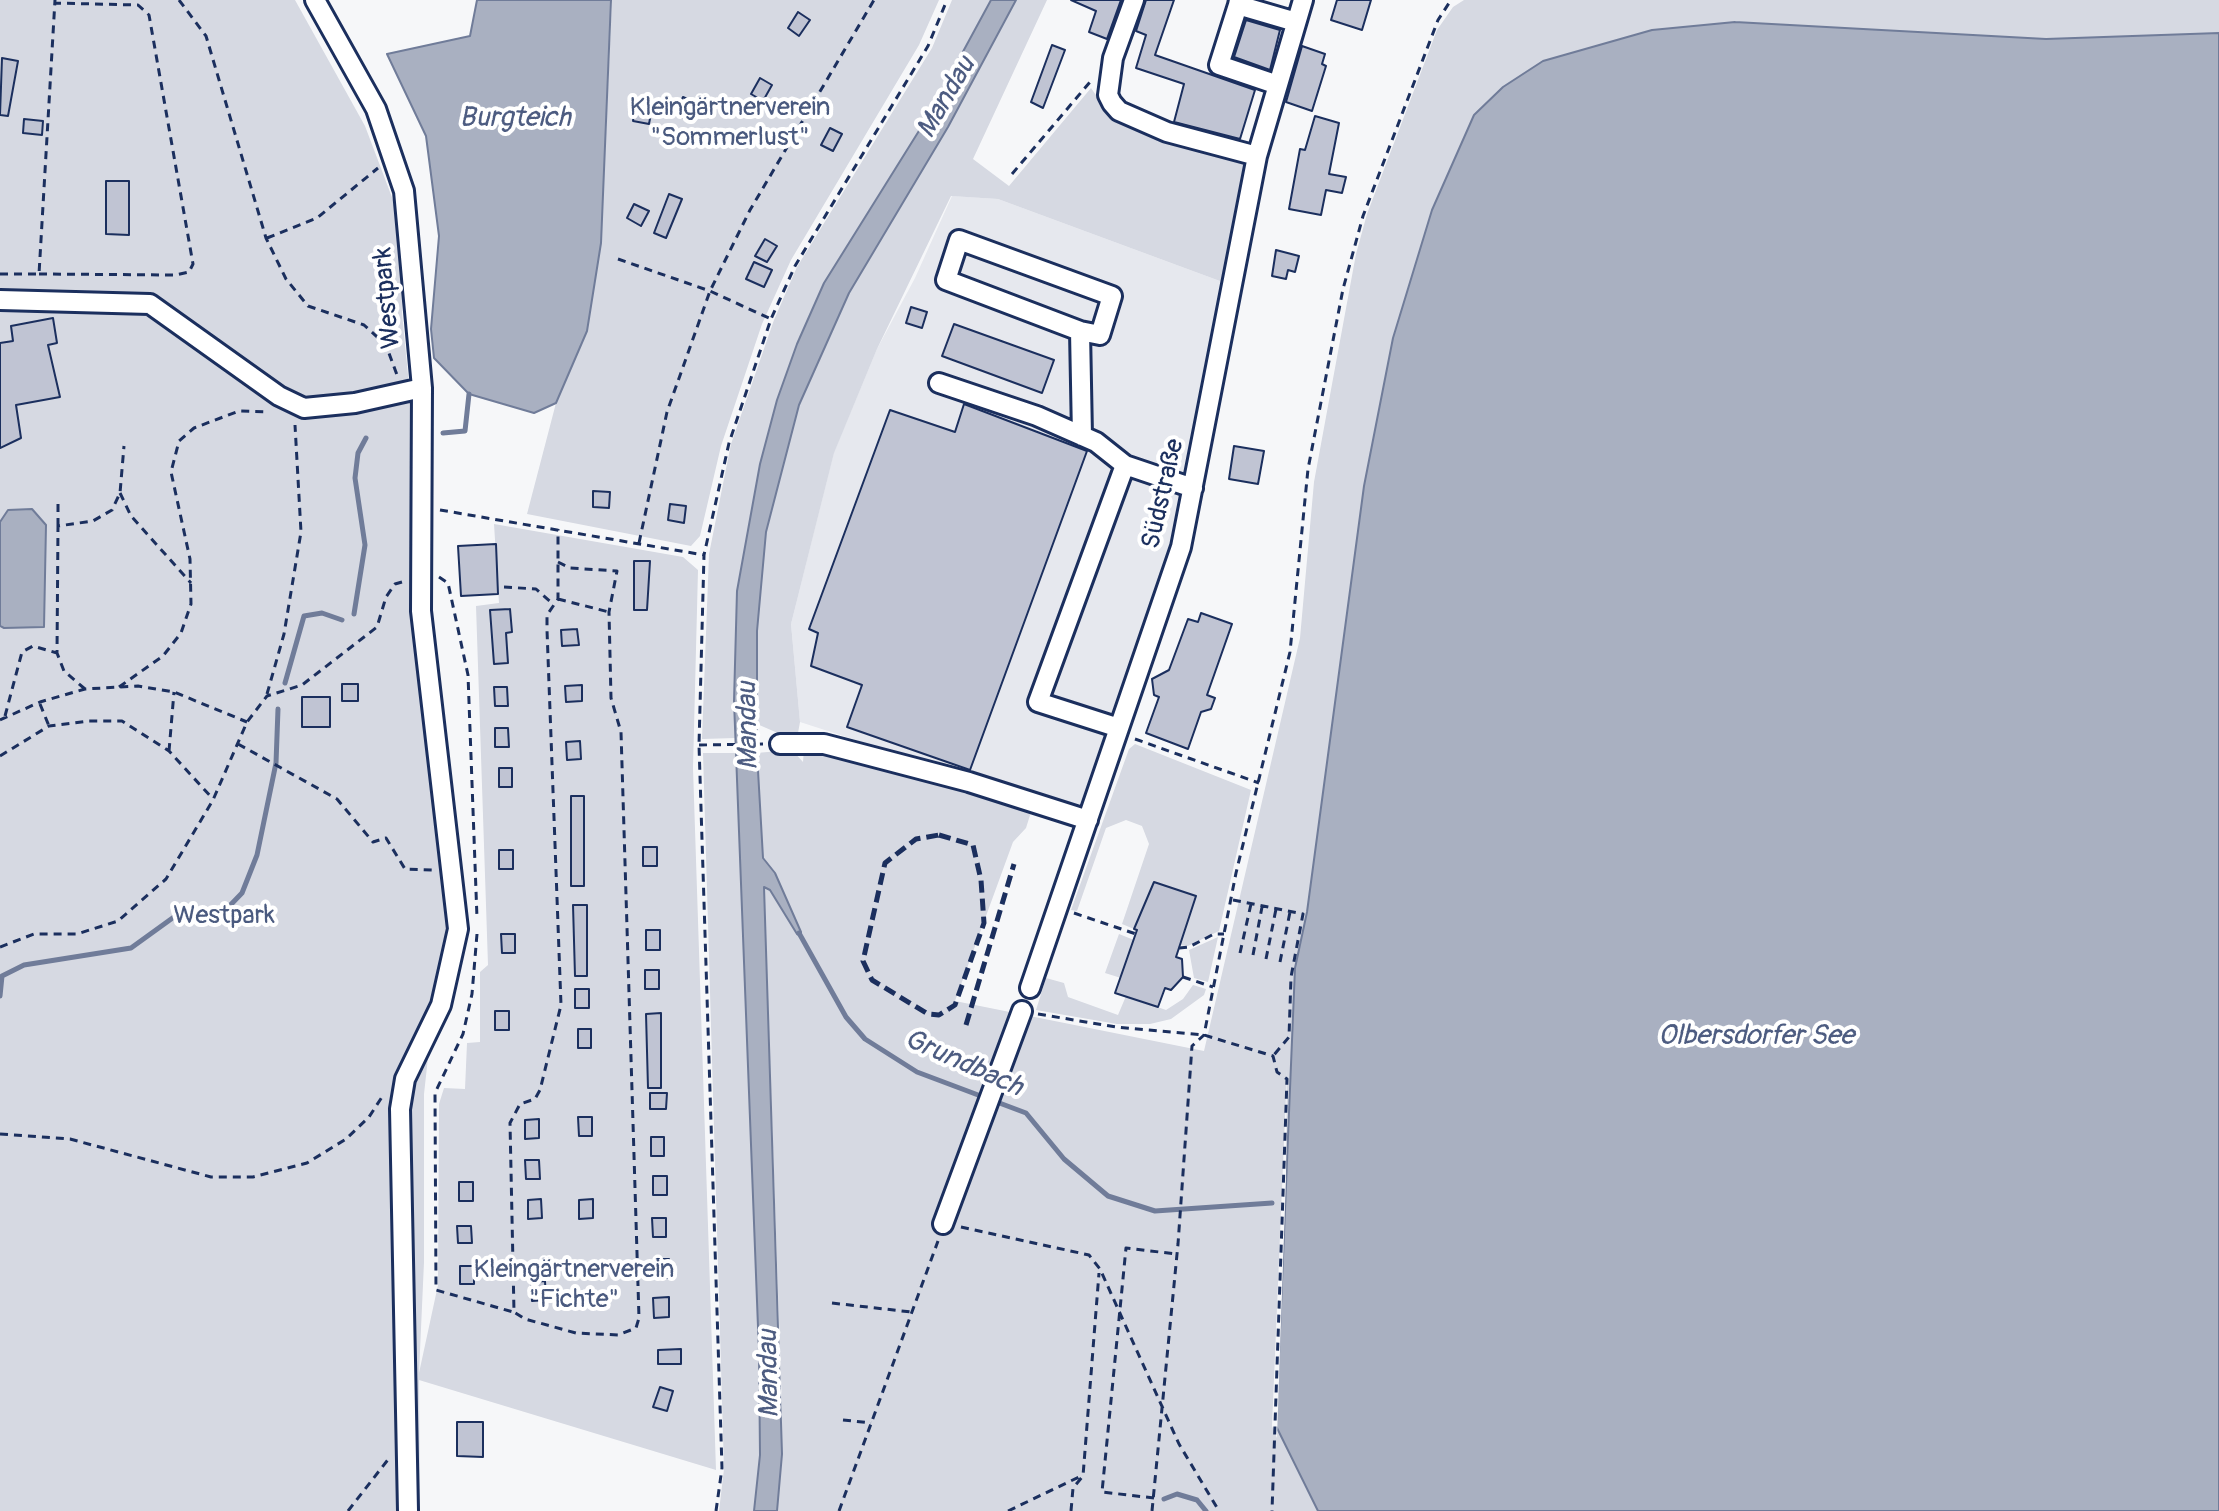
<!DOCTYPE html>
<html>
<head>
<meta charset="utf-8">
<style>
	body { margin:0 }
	canvas { display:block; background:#f6f7f9 }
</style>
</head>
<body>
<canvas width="2219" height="1511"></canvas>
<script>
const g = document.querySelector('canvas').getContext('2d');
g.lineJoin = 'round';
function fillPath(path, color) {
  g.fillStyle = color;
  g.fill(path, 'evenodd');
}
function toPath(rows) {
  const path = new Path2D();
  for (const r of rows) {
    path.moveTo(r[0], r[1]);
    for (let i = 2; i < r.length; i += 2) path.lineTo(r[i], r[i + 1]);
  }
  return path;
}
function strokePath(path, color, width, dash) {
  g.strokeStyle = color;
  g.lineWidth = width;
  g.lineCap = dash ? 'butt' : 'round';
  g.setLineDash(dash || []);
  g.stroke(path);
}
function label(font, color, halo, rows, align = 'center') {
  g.font = font + ' Pangolin,sans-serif';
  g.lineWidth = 8;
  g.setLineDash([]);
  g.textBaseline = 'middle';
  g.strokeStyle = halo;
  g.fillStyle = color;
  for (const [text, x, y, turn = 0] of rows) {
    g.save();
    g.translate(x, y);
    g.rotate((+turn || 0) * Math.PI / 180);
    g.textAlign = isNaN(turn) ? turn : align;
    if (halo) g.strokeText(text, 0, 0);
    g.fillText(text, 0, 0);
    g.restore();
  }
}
const built = toPath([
	[952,196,998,199,1228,284,1183,507,1161,588,1082,813,800,722,791,624,834,452,877,349,915,278]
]);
const green = toPath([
	[0,0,295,0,365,126,393,200,401,245,402,313,419,488,410,586,451,929,434,1003,424,1094,424,1262,419,1373,438,1285,439,1104,444,1088,465,1089,467,1043,480,1042,480,972,488,965,476,606,499,603,494,524,683,557,698,570,693,768,716,1470,419,1380,420,1511,0,1511],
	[612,0,939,0,919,45,791,260,762,324,721,446,700,536,691,546,527,514,556,403,587,331,601,243],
	[952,0,991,0,927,118,824,283,797,344,777,400,760,464,737,591,736,738,702,739,709,554,731,444,774,320,797,267,932,48],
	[1016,0,1047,0,973,159,1009,186,1091,88,1109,114,1132,127,1248,163,1228,284,998,199,951,196,877,349,834,453,791,624,800,722,798,733,780,734,757,724,758,593,766,531,799,405,849,293,948,127],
	[1464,0,2219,0,2219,33,2046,39,1735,22,1474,115,1432,210,1393,338,1364,486,1307,912,1295,968,1276,1426,1318,1511,777,1511,782,1407,764,887,770,890,797,933,801,932,775,873,763,858,756,753,792,750,803,762,804,749,863,759,1031,812,1026,828,1013,842,955,1001,1204,1051,1300,638,1314,482,1356,254,1367,214,1437,30,1453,7],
	[1135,744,1251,790,1219,931,1188,946,1179,945,1196,896,1154,882,1134,929,1122,924,1149,844,1142,826,1126,820,1106,828,1077,911,1071,910,1129,749],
	[703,753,736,753,759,1353,760,1455,754,1511,719,1511,724,1469],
	[1119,934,1134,940,1121,978,1105,973],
	[1218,937,1208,982,1194,978,1189,950],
	[1046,978,1064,983,1068,997,1118,1015,1126,996,1166,1010,1183,999,1193,985,1206,989,1204,995,1171,1019,1150,1024,1117,1024,1036,1010]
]);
const water = toPath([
	[477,0,611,0,601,243,587,331,556,403,534,413,469,394,434,358,431,329,439,236,426,136,387,54,470,36,477,0],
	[991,0,1016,0,948,127,849,293,799,405,766,532,757,631,757,753,763,858,775,873,801,932,801,936,797,934,770,890,764,887,782,1454,777,1511,754,1511,760,1455,759,1353,734,701,737,591,760,464,777,400,797,344,824,283,927,118,991,0],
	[1735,22,2046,39,2219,33,2219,1511,1318,1511,1276,1426,1295,968,1307,912,1364,486,1393,338,1432,210,1474,115,1503,87,1543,61,1652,30,1735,22],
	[32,509,46,525,44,627,4,628,0,626,0,522,8,510,32,509]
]);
const pier = toPath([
	[1287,1070,1286,1178,1277,1438,1272,1426]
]);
const stream = toPath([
	[443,433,465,431,469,394],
	[354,614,365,545,355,478,358,453,366,438],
	[285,683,304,616,322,613,342,620],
	[799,933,846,1017,865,1039,917,1072,1026,1113,1064,1159,1108,1196,1155,1211,1272,1203],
	[0,996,2,976,24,965,131,948,185,909,216,920,242,893,257,855,276,763,278,709],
	[1164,1499,1177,1494,1197,1500,1206,1511]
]);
const building = toPath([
	[1071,0,1121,0,1107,39,1089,32,1096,11,1071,0],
	[1146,0,1174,0,1155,55,1255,90,1240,139,1174,122,1184,84,1136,68,1146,35,1136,31,1146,0],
	[1337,0,1371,0,1362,30,1331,20,1337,0],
	[798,12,810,20,799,36,788,28,798,12],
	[1246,20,1280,30,1270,70,1234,57,1246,20],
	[1052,45,1065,50,1043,108,1031,102,1052,45],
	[1302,46,1325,54,1322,64,1326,66,1312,111,1286,102,1302,46],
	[2,58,18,61,8,116,0,115,2,58],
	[760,78,772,85,763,101,751,94,760,78],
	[683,97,696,103,687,120,675,114,683,97],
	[635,105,652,108,649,124,633,121,635,105],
	[1315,116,1339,123,1329,174,1346,177,1342,193,1326,190,1321,215,1289,209,1300,149,1305,150,1315,116],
	[24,119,43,121,42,135,23,133,24,119],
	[830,128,842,134,833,151,821,145,830,128],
	[106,181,129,181,129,235,106,234,106,181],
	[669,194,682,199,666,238,654,233,669,194],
	[634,204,649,211,641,226,627,218,634,204],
	[765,239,777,246,767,262,755,256,765,239],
	[1276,250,1299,256,1295,272,1288,270,1286,279,1272,276,1276,250],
	[754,262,772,270,764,287,746,279,754,262],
	[911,307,927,312,922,328,906,323,911,307],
	[53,318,57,343,48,345,60,397,16,405,21,438,0,448,0,343,13,341,11,326,53,318],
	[954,324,1054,360,1042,393,942,356,954,324],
	[964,404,1087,451,970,770,847,727,862,685,811,666,818,633,809,629,890,410,955,432,964,404],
	[1234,446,1264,451,1258,484,1229,479,1234,446],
	[593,491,610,492,609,508,593,507,593,491],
	[670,504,686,506,684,523,668,520,670,504],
	[496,544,498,594,461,596,458,546,496,544],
	[634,561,650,561,647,610,634,610,634,561],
	[510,609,512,632,506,633,508,663,494,664,490,610,510,609],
	[1201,613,1232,624,1207,695,1215,698,1211,709,1201,712,1188,749,1146,733,1159,697,1154,695,1152,679,1169,670,1188,619,1198,622,1201,613],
	[577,629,579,645,562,646,561,630,577,629],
	[342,684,358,684,358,701,342,701,342,684],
	[582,685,582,701,566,702,565,686,582,685],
	[494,687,507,687,508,706,495,706,494,687],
	[302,697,330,697,330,727,302,727,302,697],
	[495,728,508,728,509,747,495,747,495,728],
	[580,741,581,759,567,760,566,742,580,741],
	[499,768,512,768,512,787,499,787,499,768],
	[571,796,584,796,584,886,571,886,571,796],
	[643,847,657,847,657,866,643,866,643,847],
	[499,850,513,850,513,869,499,869,499,850],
	[1154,882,1196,896,1176,957,1182,959,1183,977,1171,990,1165,988,1158,1007,1115,993,1137,930,1134,929,1154,882],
	[573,905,587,905,587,976,575,976,573,905],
	[646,930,660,930,660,950,646,950,646,930],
	[501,934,515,934,515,953,502,953,501,934],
	[645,970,659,970,659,989,645,989,645,970],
	[575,989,589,989,589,1008,575,1008,575,989],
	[495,1011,509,1011,509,1030,495,1030,495,1011],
	[661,1013,661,1088,648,1088,646,1014,661,1013],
	[578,1029,591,1029,591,1048,578,1048,578,1029],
	[650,1093,667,1093,666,1109,650,1109,650,1093],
	[578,1117,592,1117,592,1136,579,1136,578,1117],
	[539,1119,539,1138,525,1139,525,1120,539,1119],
	[651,1137,664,1137,664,1156,651,1156,651,1137],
	[525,1160,539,1160,540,1179,526,1179,525,1160],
	[653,1176,667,1176,667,1195,653,1195,653,1176],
	[459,1182,473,1182,473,1201,459,1201,459,1182],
	[541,1199,542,1218,528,1219,528,1200,541,1199],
	[593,1199,593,1218,579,1219,579,1200,593,1199],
	[652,1218,666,1218,666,1237,653,1237,652,1218],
	[457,1226,471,1226,472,1243,458,1243,457,1226],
	[655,1259,669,1259,669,1278,655,1278,655,1259],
	[460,1266,474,1266,474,1284,460,1284,460,1266],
	[545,1281,546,1300,532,1301,531,1282,545,1281],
	[669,1297,669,1317,654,1318,653,1298,669,1297],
	[681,1349,681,1364,658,1364,658,1350,681,1349],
	[660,1387,673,1391,667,1411,653,1407,660,1387],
	[457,1422,483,1422,483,1457,457,1456,457,1422]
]);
const path = toPath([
	[179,0,206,36,266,238,286,279,308,306,364,325,386,345,397,375],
	[1012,174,1090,82],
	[267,238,317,218,378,168],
	[618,259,710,291,771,319],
	[0,274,39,274,55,0],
	[39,274,175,275,189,272,193,264,149,15,138,5,55,3],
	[120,493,131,516,191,583],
	[440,510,704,555],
	[58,526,58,504],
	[639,543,667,412,710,291,750,210,874,0],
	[558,562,570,568,617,571,609,612,611,698,621,732,639,1318,636,1328,618,1335,576,1333,525,1319,514,1312,510,1123,520,1104,535,1099,540,1090,561,1005,547,630,547,615,558,599,558,529],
	[439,577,448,583,468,675,477,918],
	[504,587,536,589,553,604],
	[558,599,609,612],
	[119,687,163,656,181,633,191,604,190,559,171,472,179,441,194,428,239,411,269,412],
	[85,689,64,671,57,653,58,526,93,521,112,510,120,493,124,446],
	[267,694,284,634,301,532,295,425],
	[40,704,49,726],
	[5,716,22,652,33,646,57,653],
	[0,720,40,702,85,689,138,686,174,692,247,722],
	[1135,739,1259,783],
	[238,744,337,799,373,842,386,838,405,869,433,870],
	[699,745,763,744],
	[169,751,174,692],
	[0,756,49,726,89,721,122,721,169,751,213,799],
	[1233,900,1303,914,1291,977,1289,1037,1273,1056],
	[1074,913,1136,934],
	[477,934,472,994,463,1034,435,1093,436,1290,513,1312],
	[0,947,34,934,77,934,118,921,166,879,213,800,247,722,267,696,302,685,377,627,386,597,395,584,402,582],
	[1179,948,1189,947,1214,934,1224,934],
	[1240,953,1251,904],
	[1253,955,1262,907],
	[1266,959,1276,909],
	[1280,962,1290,912],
	[1183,977,1213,987],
	[1038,1014,1116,1027,1204,1035,1273,1056,1277,1072,1287,1079,1272,1511],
	[0,1134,70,1139,211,1177,253,1177,307,1163,346,1139,369,1117,382,1097],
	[961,1227,1089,1255,1100,1269,1179,1444,1219,1511],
	[832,1303,911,1312],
	[843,1420,871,1423],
	[1154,1498,1102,1492,1126,1248,1176,1254],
	[348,1511,390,1457],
	[716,1511,722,1468,699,745,704,555,729,443,771,319,795,266,928,46,947,0],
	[839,1511,938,1241],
	[1008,1511,1079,1477],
	[1071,1511,1073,1488,1083,1476,1099,1273],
	[1152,1511,1178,1244,1192,1046,1204,1035,1236,873,1290,652,1308,469,1343,289,1363,216,1438,20,1451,0]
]);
const minor = toPath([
	[315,0,376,109,404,191,422,388,421,611,458,929,441,1005,405,1079,400,1109,408,1511],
	[1134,0,1113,58,1108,95,1112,103,1119,111,1167,132,1257,156],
	[1239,0,1238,5,1296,22],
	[1238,5,1219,65,1275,84],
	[0,300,150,304,279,396,304,408,355,403,422,388],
	[1080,331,1100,335,1112,296,959,240,946,280,1080,331,1082,436],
	[939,383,1037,416,1096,442,1125,465],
	[1119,728,1038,702,1125,465,1193,488],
	[780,744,824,744,969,782,1088,820],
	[1030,988,1181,547,1257,156,1303,0],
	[943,1224,1022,1011]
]);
const rail = toPath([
	[939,835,973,845,981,880,984,923,955,1005,939,1015,928,1014,872,980,863,961,885,863,916,839,939,835],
	[966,1025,1014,864]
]);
const parkNames = [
	["Kleingärtnerverein",730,108],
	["\"Sommerlust\"",730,138],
	["Westpark",224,916],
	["Kleingärtnerverein",574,1270],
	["\"Fichte\"",574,1300]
];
const streetNames = [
	["Westpark",388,298,-95],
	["Südstraße",1164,494,-77]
];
const waterNames = [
	["Mandau",947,98,-60],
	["Burgteich",515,119],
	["Mandau",749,726,-91],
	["Olbersdorfer See",1756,1037],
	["Grundbach",963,1064,24],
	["Mandau",770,1374,-91]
];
fillPath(built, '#e6e8ee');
fillPath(green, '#d6d9e2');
fillPath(water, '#a9b0c1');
strokePath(water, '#707c99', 2);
fillPath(pier, '#f6f7f9');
strokePath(stream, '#707c99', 5);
fillPath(building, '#c0c4d3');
strokePath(building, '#1b2f5e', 2);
strokePath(minor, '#1b2f5e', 24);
strokePath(path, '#1b2f5e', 3, [8, 6]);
strokePath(minor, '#fff', 18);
strokePath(rail, '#1b2f5e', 5, [12, 6]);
label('26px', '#4a5a7f', '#fff', parkNames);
label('26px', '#1b2f5e', '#fff', streetNames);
label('italic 28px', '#4d5c81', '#fff', waterNames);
</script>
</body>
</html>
